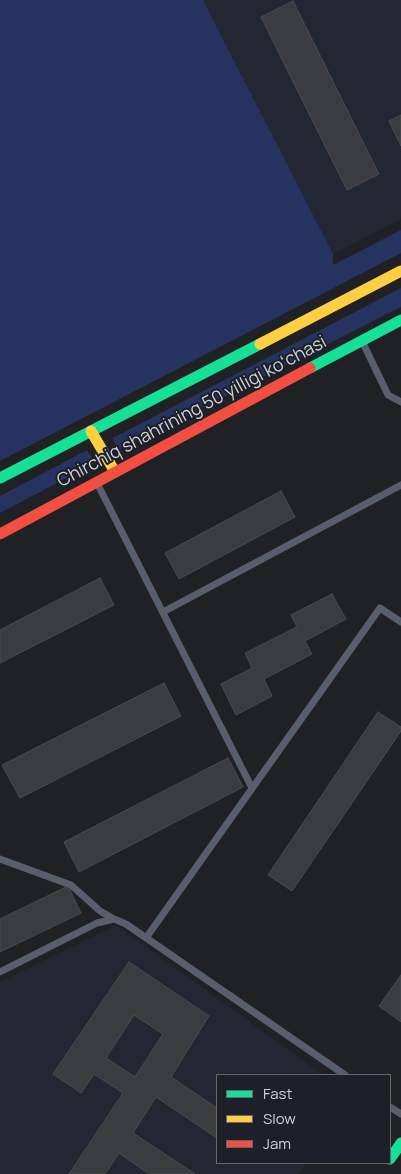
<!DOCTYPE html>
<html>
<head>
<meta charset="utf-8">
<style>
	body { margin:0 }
	#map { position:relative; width:401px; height:1174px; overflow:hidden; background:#202125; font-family:Manrope,sans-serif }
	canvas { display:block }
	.legend { position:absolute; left:216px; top:1074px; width:175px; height:90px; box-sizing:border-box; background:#1d2028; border:1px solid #64676e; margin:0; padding:6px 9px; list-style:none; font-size:15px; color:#cfd1d6 }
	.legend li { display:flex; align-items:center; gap:10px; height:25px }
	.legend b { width:25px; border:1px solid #64676e }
</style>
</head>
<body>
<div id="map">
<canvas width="401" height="1174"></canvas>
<ul class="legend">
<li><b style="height:6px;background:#16e098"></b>Fast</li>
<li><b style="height:6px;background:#ffcf43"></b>Slow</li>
<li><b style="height:6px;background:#f24e42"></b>Jam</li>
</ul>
</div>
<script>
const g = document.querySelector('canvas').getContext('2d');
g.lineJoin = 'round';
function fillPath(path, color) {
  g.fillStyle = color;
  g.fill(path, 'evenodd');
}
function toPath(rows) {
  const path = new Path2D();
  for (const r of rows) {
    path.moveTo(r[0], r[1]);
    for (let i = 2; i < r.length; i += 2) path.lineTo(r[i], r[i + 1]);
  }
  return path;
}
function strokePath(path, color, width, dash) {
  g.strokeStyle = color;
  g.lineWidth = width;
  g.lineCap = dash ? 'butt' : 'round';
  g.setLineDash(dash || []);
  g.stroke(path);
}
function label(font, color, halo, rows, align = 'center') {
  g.font = font + ' Manrope,sans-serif';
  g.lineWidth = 4;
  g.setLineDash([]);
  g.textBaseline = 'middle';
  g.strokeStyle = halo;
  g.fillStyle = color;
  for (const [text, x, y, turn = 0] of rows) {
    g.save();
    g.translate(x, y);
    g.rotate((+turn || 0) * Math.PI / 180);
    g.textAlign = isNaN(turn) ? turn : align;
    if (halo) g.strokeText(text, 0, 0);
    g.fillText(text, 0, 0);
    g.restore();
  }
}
const built = toPath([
	[203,0,401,0,401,219,333,254],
	[116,925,323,1075,217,1075,217,1163,307,1163,299,1174,0,1174,0,982]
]);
const green = toPath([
	[0,0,203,0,333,254,333,265,401,230,401,253,0,461],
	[401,288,401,307,118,450,113,438],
	[87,450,95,463,0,513,0,496]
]);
const building = toPath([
	[293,1,379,174,347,190,261,17,293,1],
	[401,115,401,146,389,121,401,115],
	[281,491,295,517,179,579,165,553,281,491],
	[100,578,114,605,0,663,0,630,100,578],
	[332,594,346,619,305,641,312,654,264,679,272,696,236,715,221,684,252,668,245,653,297,627,291,615,332,594],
	[164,683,181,716,20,798,2,765,164,683],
	[378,712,401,727,401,731,292,891,268,875,378,712],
	[228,758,243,787,79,872,64,842,228,758],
	[68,886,81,913,0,952,0,919,68,886],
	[129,962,209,1016,171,1077,217,1108,217,1138,156,1097,133,1133,195,1174,149,1174,119,1153,105,1174,69,1174,123,1093,94,1074,81,1093,53,1074,129,962],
	[134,1015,163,1034,135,1077,106,1058,134,1015],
	[401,975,401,1022,379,1006,401,975]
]);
const lane = toPath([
	[362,341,388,395,401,402],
	[97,483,252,788],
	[163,612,401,485],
	[0,859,71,885,100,911,114,919],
	[146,938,380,608,401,622],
	[0,972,97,923,114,919,126,924,345,1075],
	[390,1107,401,1114]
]);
const fast = toPath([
	[310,368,401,320],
	[0,478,260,344],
	[390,1159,401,1143]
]);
const slow = toPath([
	[260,344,401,271],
	[91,431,115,472]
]);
const jam = toPath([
	[0,534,310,368]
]);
const streetNames = [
	["Chirchiq shahrining 50 yilligi koʻchasi",192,412,-28]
];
fillPath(built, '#232733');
fillPath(green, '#263361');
fillPath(building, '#3b3c40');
strokePath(building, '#4a4b4f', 1);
strokePath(lane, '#595e6d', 7);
strokePath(fast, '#16e098', 11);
strokePath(slow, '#ffcf43', 11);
strokePath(jam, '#f24e42', 11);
label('18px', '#cfd1d6', '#1d2028', streetNames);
</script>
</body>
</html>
